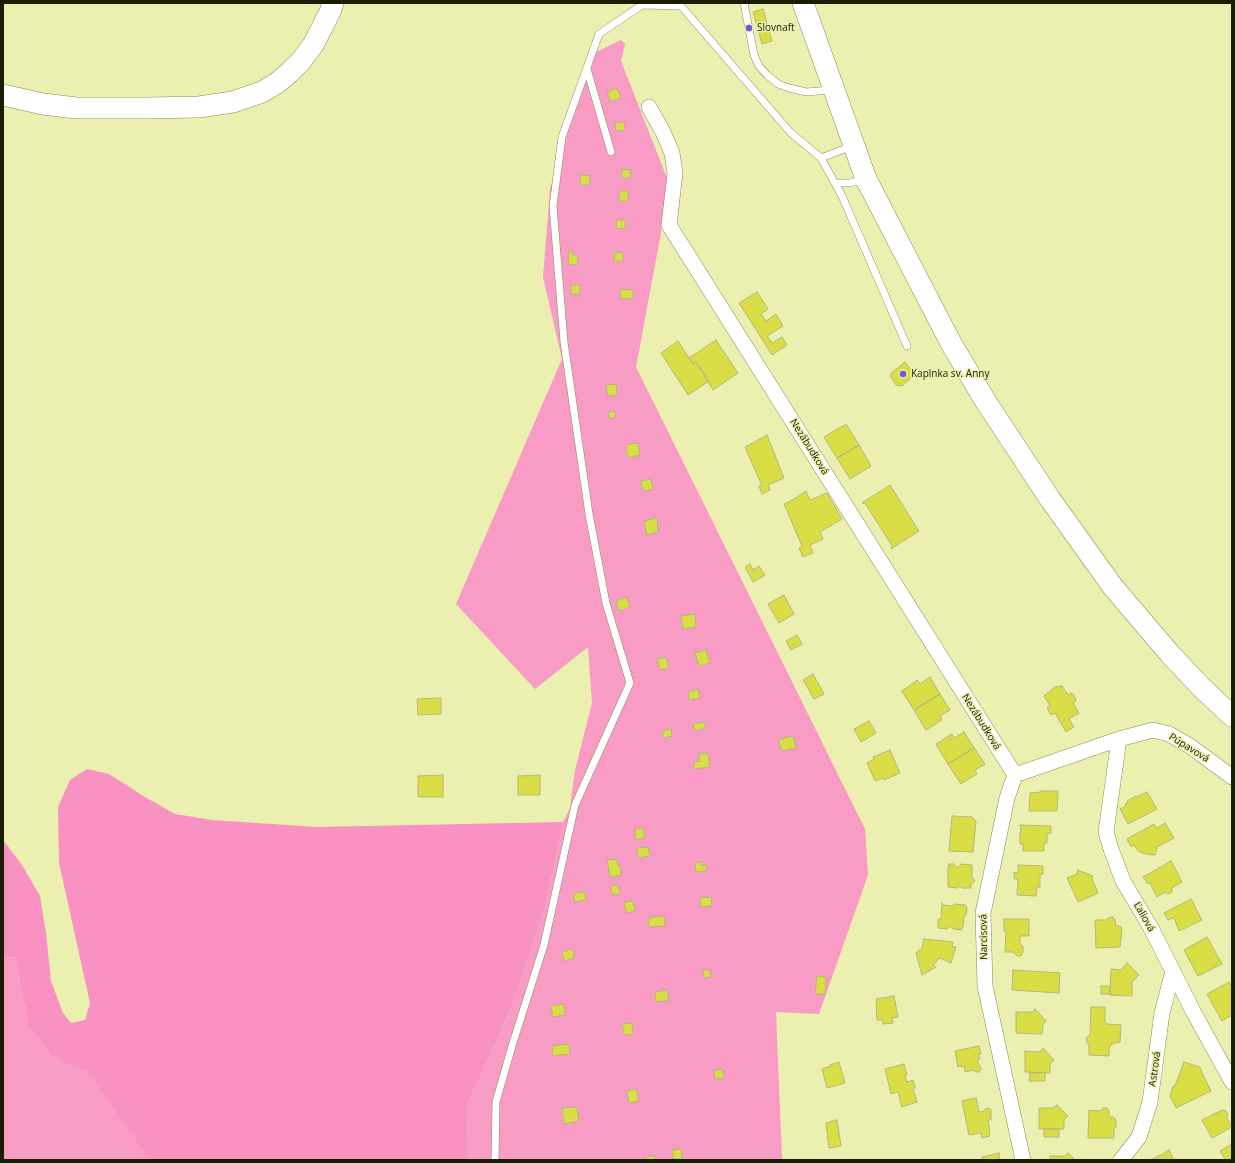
<!DOCTYPE html>
<html>
<head>
<meta charset="utf-8">
<style>
	body { margin:0 }
	#map { position:relative; width:1235px; height:1163px; overflow:hidden; background:#ebefb0; font-family:"Open Sans",sans-serif }
	canvas { display:block }
	.frame { position:absolute; inset:0; border:4px solid #1b1c04; pointer-events:none }
</style>
</head>
<body>
<div id="map">
<canvas width="1235" height="1163"></canvas>
<div class="frame"></div>
</div>
<script>
const g = document.querySelector('canvas').getContext('2d');
g.lineJoin = 'round';
function fillPath(path, color) {
  g.fillStyle = color;
  g.fill(path, 'evenodd');
}
function toPath(rows) {
  const path = new Path2D();
  for (const r of rows) {
    path.moveTo(r[0], r[1]);
    for (let i = 2; i < r.length; i += 2) path.lineTo(r[i], r[i + 1]);
  }
  return path;
}
function strokePath(path, color, width, dash) {
  g.strokeStyle = color;
  g.lineWidth = width;
  g.lineCap = dash ? 'butt' : 'round';
  g.setLineDash(dash || []);
  g.stroke(path);
}
function label(font, color, halo, rows, align = 'center') {
  g.font = font + ' "Open Sans",sans-serif';
  g.lineWidth = 3;
  g.setLineDash([]);
  g.textBaseline = 'middle';
  g.strokeStyle = halo;
  g.fillStyle = color;
  for (const [text, x, y, turn = 0] of rows) {
    g.save();
    g.translate(x, y);
    g.rotate((+turn || 0) * Math.PI / 180);
    g.textAlign = isNaN(turn) ? turn : align;
    if (halo) g.strokeText(text, 0, 0);
    g.fillText(text, 0, 0);
    g.restore();
  }
}
const green = toPath([
	[621,40,625,44,621,61,667,178,661,233,636,367,865,829,868,875,819,1014,776,1012,782,1158,784,1160,468,1160,467,1106,512,1006,546,906,563,822,570,808,575,770,592,703,588,647,535,689,456,604,562,359,543,277,550,189,588,56],
	[15,957,28,1025,52,1057,89,1071,149,1160,3,1160,3,958]
]);
const forest = toPath([
	[87,769,109,774,145,797,175,814,212,820,316,827,563,822,546,906,512,1006,467,1106,468,1160,149,1160,89,1072,52,1057,28,1025,15,957,3,958,3,840,22,865,40,896,46,933,51,981,63,1013,71,1023,85,1020,90,1003,59,863,58,807,70,780]
]);
const building = toPath([
	[763,9,772,41,762,44,753,12,763,9],
	[617,88,621,97,611,102,607,92,617,88],
	[624,122,625,130,616,131,615,123,624,122],
	[622,169,631,170,630,178,622,178,622,169],
	[581,175,590,176,589,185,580,185,581,175],
	[620,191,628,191,628,201,619,201,620,191],
	[617,220,625,220,625,229,616,228,617,220],
	[569,251,572,251,572,255,578,255,577,265,568,264,569,251],
	[615,252,623,253,623,261,614,261,615,252],
	[571,285,580,285,580,294,571,294,571,285],
	[621,289,633,290,633,299,620,298,621,289],
	[757,292,768,309,761,314,766,321,776,314,783,326,767,336,772,343,782,337,787,345,772,355,739,303,757,292],
	[716,340,738,373,713,390,696,362,693,364,689,358,716,340],
	[678,341,693,364,696,362,709,381,688,395,661,353,678,341],
	[905,362,915,374,902,386,896,385,891,377,891,373,905,362],
	[616,384,617,395,608,396,606,385,616,384],
	[614,411,616,417,610,419,608,413,614,411],
	[846,424,859,445,837,458,824,437,846,424],
	[767,435,784,478,768,485,770,490,762,494,759,486,762,486,745,447,767,435],
	[638,443,640,455,628,458,626,445,638,443],
	[859,445,871,466,850,479,837,458,859,445],
	[651,479,653,489,643,491,641,481,651,479],
	[890,485,919,531,891,549,892,546,865,503,862,503,890,485],
	[806,491,810,500,827,493,842,519,820,532,823,539,810,545,813,553,803,557,799,548,802,546,784,504,794,499,806,491],
	[657,518,658,532,647,535,644,521,657,518],
	[750,564,753,570,759,566,765,575,753,582,745,567,750,564],
	[784,595,794,614,779,623,768,604,784,595],
	[626,597,630,607,619,611,616,601,626,597],
	[695,614,696,627,683,629,681,616,695,614],
	[797,635,802,644,791,650,786,641,797,635],
	[706,650,710,663,699,666,695,653,706,650],
	[666,657,669,668,660,670,657,659,666,657],
	[813,674,824,694,814,699,803,680,813,674],
	[930,677,940,694,914,710,902,691,917,680,920,684,930,677],
	[1062,686,1068,695,1071,693,1074,695,1076,701,1073,703,1079,713,1069,719,1074,727,1066,732,1055,713,1051,715,1047,708,1050,706,1044,696,1055,687,1062,686],
	[698,689,700,698,689,700,688,692,698,689],
	[940,694,950,710,940,716,942,720,926,730,914,710,940,694],
	[441,698,441,714,418,715,417,699,441,698],
	[869,721,876,733,861,742,854,729,869,721],
	[704,722,706,728,695,731,693,724,704,722],
	[671,729,672,736,664,738,662,731,671,729],
	[964,732,974,748,948,764,936,744,952,734,954,738,964,732],
	[793,736,796,748,782,751,778,740,793,736],
	[974,748,985,764,975,770,977,774,961,784,948,764,974,748],
	[890,750,900,773,884,780,883,778,875,781,867,763,874,759,873,757,890,750],
	[708,753,710,767,694,769,694,762,700,761,699,754,708,753],
	[443,775,443,797,418,797,418,776,443,775],
	[540,775,540,795,518,795,518,776,540,775],
	[1041,791,1058,791,1057,811,1029,811,1030,793,1041,792,1041,791],
	[1147,792,1157,809,1128,824,1120,809,1126,806,1125,804,1128,802,1127,801,1136,796,1137,797,1147,792],
	[952,816,972,817,976,821,973,852,949,851,952,816],
	[1165,823,1174,838,1157,847,1155,855,1145,854,1138,851,1134,845,1131,847,1127,839,1154,824,1157,828,1165,823],
	[1020,825,1051,826,1051,833,1047,833,1047,843,1044,843,1044,851,1023,851,1023,844,1020,844,1020,832,1021,832,1020,825],
	[643,828,645,838,636,840,635,829,643,828],
	[648,847,650,856,638,858,637,848,648,847],
	[617,859,618,865,620,865,621,875,610,877,607,860,617,859],
	[1171,861,1182,882,1172,888,1172,892,1168,894,1165,892,1157,897,1150,883,1148,884,1143,877,1171,861],
	[701,862,702,866,706,865,707,871,696,872,695,863,701,862],
	[949,864,954,864,958,868,961,864,972,865,972,877,975,881,971,884,971,888,962,888,960,886,958,888,948,887,948,868,949,864],
	[1018,865,1043,866,1043,874,1040,874,1040,887,1037,887,1036,896,1017,895,1018,879,1014,879,1014,872,1018,873,1018,865],
	[1078,870,1093,876,1092,879,1098,893,1078,902,1067,878,1077,874,1078,870],
	[618,885,620,894,612,895,611,886,618,885],
	[585,892,586,900,574,902,574,893,585,892],
	[711,897,712,906,701,907,700,898,711,897],
	[1191,899,1202,920,1179,931,1174,918,1168,920,1164,913,1191,899],
	[633,901,635,911,626,913,624,902,633,901],
	[942,903,943,905,952,906,954,904,965,905,967,907,966,915,964,916,963,927,961,930,953,929,950,926,947,929,938,928,938,919,941,919,942,903],
	[664,916,665,926,649,927,648,918,664,916],
	[1113,917,1115,920,1116,926,1120,926,1122,929,1120,947,1096,948,1095,920,1106,920,1108,918,1113,917],
	[1004,919,1029,919,1029,936,1020,936,1020,944,1023,946,1023,952,1021,956,1017,956,1013,952,1005,952,1006,931,1004,931,1004,919],
	[1207,937,1222,964,1198,976,1184,950,1207,937],
	[924,939,953,942,952,947,956,947,951,963,940,958,933,965,936,967,922,975,916,953,922,948,924,939],
	[573,949,574,958,564,961,562,952,573,949],
	[1127,963,1139,975,1132,982,1132,996,1110,995,1111,969,1121,970,1127,963],
	[703,970,710,970,711,977,704,978,703,970],
	[1013,970,1060,973,1059,993,1012,990,1013,970],
	[817,976,826,977,825,994,815,994,817,976],
	[1229,982,1232,987,1232,1015,1222,1021,1207,994,1229,982],
	[1101,986,1110,986,1110,994,1101,994,1101,986],
	[667,990,669,1000,656,1002,655,992,667,990],
	[894,996,898,1017,892,1018,893,1023,883,1024,882,1020,877,1020,876,999,894,996],
	[564,1004,565,1015,553,1017,551,1006,564,1004],
	[1091,1007,1105,1007,1105,1022,1107,1024,1121,1025,1120,1042,1114,1043,1111,1045,1109,1049,1109,1056,1089,1055,1089,1046,1087,1042,1086,1038,1090,1035,1091,1007],
	[1035,1009,1046,1021,1043,1024,1042,1034,1016,1033,1016,1012,1032,1012,1035,1009],
	[632,1023,633,1034,624,1035,622,1024,632,1023],
	[569,1044,570,1054,553,1056,552,1046,569,1044],
	[979,1046,981,1054,978,1054,980,1059,977,1060,981,1069,979,1072,976,1072,973,1070,965,1072,964,1066,958,1067,955,1051,979,1046],
	[1043,1048,1054,1060,1050,1064,1050,1073,1025,1072,1025,1051,1040,1052,1043,1048],
	[839,1062,845,1083,827,1088,822,1069,831,1066,830,1065,839,1062],
	[1184,1062,1200,1067,1202,1073,1211,1091,1176,1108,1170,1096,1173,1086,1175,1086,1184,1062],
	[904,1064,907,1075,905,1075,907,1082,913,1080,915,1088,913,1089,917,1102,902,1107,898,1092,891,1094,885,1069,904,1064],
	[722,1069,724,1078,715,1079,714,1071,722,1069],
	[1030,1073,1045,1073,1045,1081,1029,1081,1030,1073],
	[636,1089,639,1101,629,1103,627,1091,636,1089],
	[976,1098,979,1112,984,1111,985,1109,988,1108,991,1110,991,1120,988,1120,990,1131,989,1131,990,1136,982,1138,981,1133,969,1135,962,1101,976,1098],
	[1057,1105,1068,1116,1064,1120,1064,1129,1039,1129,1039,1108,1053,1108,1057,1105],
	[577,1107,579,1121,564,1124,562,1108,577,1107],
	[1103,1108,1107,1108,1109,1111,1109,1117,1113,1117,1116,1120,1116,1127,1114,1128,1114,1138,1088,1138,1089,1110,1100,1111,1103,1108],
	[1222,1110,1226,1111,1228,1115,1227,1118,1232,1127,1212,1138,1202,1120,1222,1110],
	[837,1120,841,1146,829,1148,826,1123,837,1120],
	[1044,1129,1059,1129,1059,1137,1044,1137,1044,1129],
	[1232,1144,1232,1160,1225,1160,1220,1151,1232,1144],
	[681,1149,682,1159,673,1159,672,1150,681,1149],
	[1169,1150,1174,1160,1150,1160,1161,1155,1169,1150],
	[999,1153,1000,1160,982,1160,982,1157,999,1153],
	[1068,1153,1075,1160,1050,1160,1050,1156,1065,1156,1068,1153],
	[655,1156,655,1160,645,1160,645,1157,655,1156]
]);
const service = toPath([
	[744,3,754,55,759,66,767,75,778,84,789,88,806,92,831,90],
	[587,69,611,152],
	[821,158,842,196,907,346],
	[836,183,850,183,865,179],
	[495,1160,496,1102,512,1046,544,945,575,805,630,683,606,603,589,514,564,342,553,206,562,137,599,34,642,5,681,6,790,132,821,158,852,146]
]);
const minor = toPath([
	[649,107,663,132,672,153,675,173,669,225,1015,775],
	[1119,739,1106,832,1111,849,1123,881,1151,928,1194,1013,1232,1082],
	[1023,1160,985,986,983,913,1007,798,1015,775,1119,739,1153,730,1169,734,1190,746,1232,777],
	[1121,1160,1139,1137,1150,1102,1162,1013,1173,971]
]);
const secondary = toPath([
	[803,3,866,179,912,268,952,345,986,402,1050,499,1113,587,1170,654,1201,687,1232,716],
	[3,95,43,104,76,108,149,108,199,107,233,102,262,92,277,83,290,72,301,61,313,45,330,12,333,3]
]);
const markers = [
	[749,28,4,"#7657d1"],
	[903,374,4,"#7657d1"]
];
const poiNames = [
	["Slovnaft",757,28],
	["Kaplnka sv. Anny",911,374]
];
const streetNames = [
	["Nezábudková",809,447,58],
	["Nezábudková",981,722,58],
	["Púpavová",1189,748,32],
	["Ľaliová",1144,917,60],
	["Narcisová",984,937,-91],
	["Astrová",1155,1069,-82]
];
fillPath(green, '#f89cc6');
fillPath(forest, '#f892c2');
fillPath(building, '#d9dd46');
strokePath(building, '#b5b87b', 1);
strokePath(service, '#8b8e52', 8);
strokePath(minor, '#8b8e52', 16);
strokePath(secondary, '#8b8e52', 22);
strokePath(service, '#fff', 7);
strokePath(minor, '#fff', 15);
strokePath(secondary, '#fff', 21);
for (const [x, y, r, color] of markers) {
  const dot = new Path2D();
  dot.arc(x, y, r, 0, 2 * Math.PI);
  g.fillStyle = color;
  g.fill(dot);
  strokePath(dot, '#ebefb0', 1.5);
}
label('10px', '#1b1c04', '#ebefb0', poiNames, 'left');
label('10px', '#1b1c04', '#ebefb0', streetNames);
</script>
</body>
</html>
